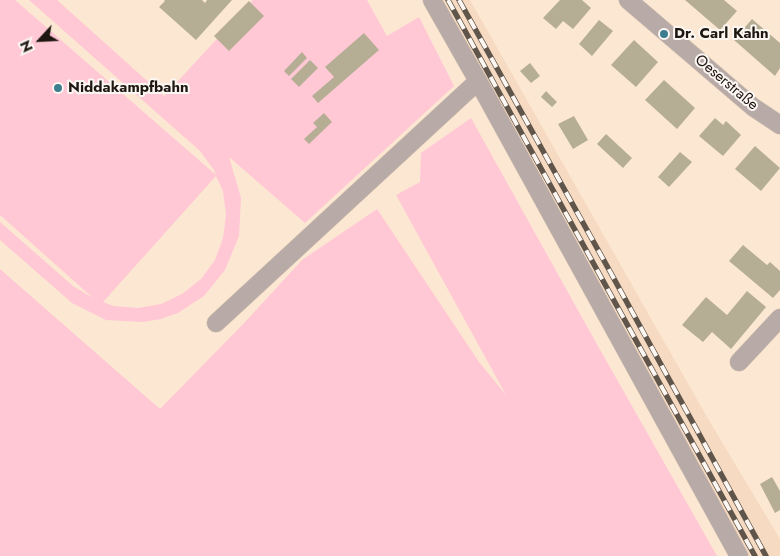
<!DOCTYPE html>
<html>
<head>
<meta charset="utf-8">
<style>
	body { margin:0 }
	#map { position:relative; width:780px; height:556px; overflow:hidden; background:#fce7d3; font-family:Jost,sans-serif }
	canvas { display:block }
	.north { position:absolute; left:15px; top:15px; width:50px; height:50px; -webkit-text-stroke:4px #fcf7f3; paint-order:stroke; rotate:245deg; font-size:14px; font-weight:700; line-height:20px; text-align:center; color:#1e1710 }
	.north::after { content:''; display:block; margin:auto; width:18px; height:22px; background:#1e1710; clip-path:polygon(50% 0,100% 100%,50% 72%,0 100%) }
</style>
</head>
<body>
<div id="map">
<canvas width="780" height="556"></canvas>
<div class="north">N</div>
</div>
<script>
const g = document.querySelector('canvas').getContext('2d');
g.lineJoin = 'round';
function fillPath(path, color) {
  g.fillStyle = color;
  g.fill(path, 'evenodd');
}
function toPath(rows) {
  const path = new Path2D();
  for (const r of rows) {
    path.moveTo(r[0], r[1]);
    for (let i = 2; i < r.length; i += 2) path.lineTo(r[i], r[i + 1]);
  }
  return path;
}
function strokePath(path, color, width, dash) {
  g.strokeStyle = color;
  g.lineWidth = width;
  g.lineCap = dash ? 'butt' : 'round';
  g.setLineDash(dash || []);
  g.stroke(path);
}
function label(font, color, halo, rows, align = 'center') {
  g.font = font + ' Jost,sans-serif';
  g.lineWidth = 4;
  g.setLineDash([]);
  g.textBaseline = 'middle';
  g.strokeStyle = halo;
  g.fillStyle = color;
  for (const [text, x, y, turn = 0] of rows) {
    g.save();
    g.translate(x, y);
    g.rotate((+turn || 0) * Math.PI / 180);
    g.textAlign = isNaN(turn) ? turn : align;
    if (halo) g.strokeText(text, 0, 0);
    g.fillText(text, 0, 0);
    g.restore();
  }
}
const built = toPath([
	[435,0,470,0,707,417,780,539,780,556,744,556]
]);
const green = toPath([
	[0,0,15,0,216,175,214,170,200,151,29,0,57,0,164,96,253,0,367,0,387,36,419,17,454,86,305,223,229,157,241,198,239,236,225,270,204,296,178,313,161,319,143,322,106,320,72,303,0,240,0,222,73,286,93,298,0,215],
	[216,176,223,191,226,215,223,238,215,260,201,279,182,294,161,304,138,308,114,306,103,302],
	[471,118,594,339,717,556,0,556,0,269,160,409,246,321,302,260,377,209,479,362,506,395,396,195,420,182,421,153]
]);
const building = toPath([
	[164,0,202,0,205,3,207,0,232,0,196,40,159,7,165,1],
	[560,0,582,0,591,8,573,29,563,21,556,29,543,18],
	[685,0,724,0,737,11,720,30],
	[249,1,264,16,229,51,214,36],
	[752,19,780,43,780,68,775,76,734,40],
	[599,20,613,31,592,56,579,44],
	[364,33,379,50,318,103,312,96,334,77,325,67],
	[634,40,658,62,636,87,611,65],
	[302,52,307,58,289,76,284,71],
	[310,60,318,68,299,87,291,79],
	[530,63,540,76,531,83,520,71],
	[664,80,695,108,677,129,645,100],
	[546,91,557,102,552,107,541,97],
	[324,113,332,122,309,144,304,139,317,127,313,123],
	[574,116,588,140,573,149,558,124],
	[715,118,723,125,726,121,741,135,723,156,699,136],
	[606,134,632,158,623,168,597,144],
	[755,146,780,168,761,191,735,169],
	[680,152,692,162,669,187,658,177],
	[743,245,767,265,770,262,780,271,780,290,773,298,729,261],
	[747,291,766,307,731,349,712,332,703,342,682,325,706,297,727,315],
	[772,477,780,491,780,510,775,513,760,484]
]);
const minor = toPath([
	[432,0,478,81,739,556],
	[628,0,753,107,780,125],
	[216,323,478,81],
	[739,362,780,318]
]);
const rail = toPath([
	[448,0,755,556],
	[459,0,607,266,766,556]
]);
const markers = [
	[664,34,5,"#3c7e8f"],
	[58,88,5,"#3c7e8f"]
];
const poiNames = [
	["Dr. Carl Kahn",674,34],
	["Niddakampfbahn",68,88]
];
const streetNames = [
	["Oeserstraße",726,83,40]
];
fillPath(built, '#f6dac1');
fillPath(green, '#ffc8d4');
fillPath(building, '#b5ae95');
strokePath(minor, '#d4c2b0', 19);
strokePath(minor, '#b7aaa7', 18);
strokePath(rail, '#60554a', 5.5);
strokePath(rail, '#fcf7f3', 4, [11]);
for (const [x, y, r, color] of markers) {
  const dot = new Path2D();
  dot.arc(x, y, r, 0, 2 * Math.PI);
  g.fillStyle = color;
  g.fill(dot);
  strokePath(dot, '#fcf7f3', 2);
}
label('bold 15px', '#1e1710', '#fcf7f3', poiNames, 'left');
label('15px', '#1e1710', '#fcf7f3', streetNames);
</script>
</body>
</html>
